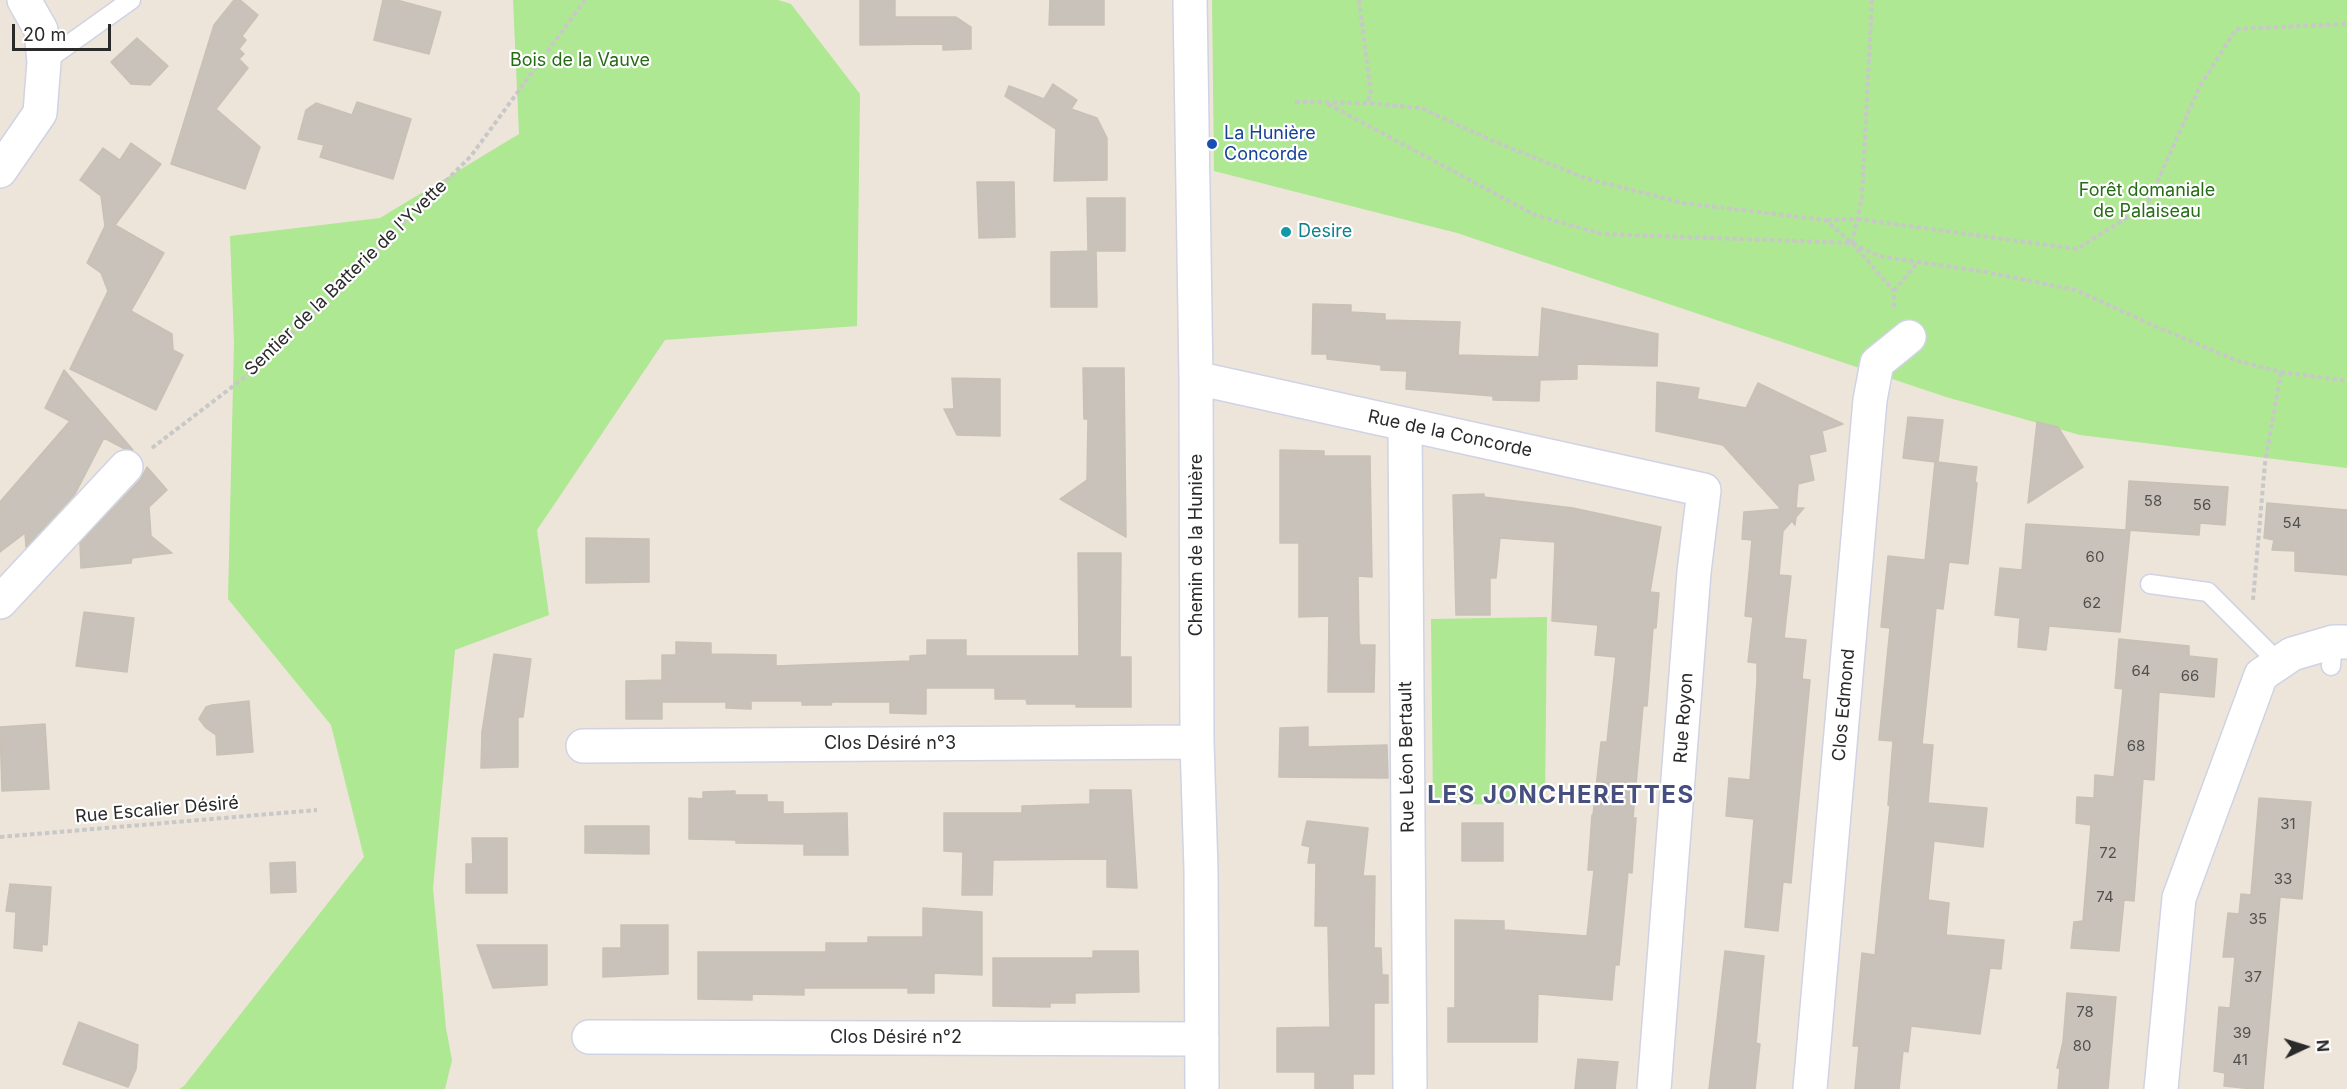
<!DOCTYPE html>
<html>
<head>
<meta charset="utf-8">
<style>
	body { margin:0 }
	#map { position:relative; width:2347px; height:1089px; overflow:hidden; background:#ede5da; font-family:Inter,sans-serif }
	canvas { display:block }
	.north { position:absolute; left:2275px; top:1017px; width:60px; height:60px; -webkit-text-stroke:4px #fff; paint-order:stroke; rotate:86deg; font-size:16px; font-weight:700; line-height:24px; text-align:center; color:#2a2a2a }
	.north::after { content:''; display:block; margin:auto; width:21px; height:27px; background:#2a2a2a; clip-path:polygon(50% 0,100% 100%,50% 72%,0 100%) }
	.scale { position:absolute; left:12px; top:24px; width:99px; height:27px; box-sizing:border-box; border:3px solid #2a2a2a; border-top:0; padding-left:8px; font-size:18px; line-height:21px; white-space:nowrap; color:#2a2a2a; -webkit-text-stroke:4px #fff; paint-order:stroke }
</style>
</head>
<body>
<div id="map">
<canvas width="2347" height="1089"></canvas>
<div class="north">N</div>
<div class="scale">20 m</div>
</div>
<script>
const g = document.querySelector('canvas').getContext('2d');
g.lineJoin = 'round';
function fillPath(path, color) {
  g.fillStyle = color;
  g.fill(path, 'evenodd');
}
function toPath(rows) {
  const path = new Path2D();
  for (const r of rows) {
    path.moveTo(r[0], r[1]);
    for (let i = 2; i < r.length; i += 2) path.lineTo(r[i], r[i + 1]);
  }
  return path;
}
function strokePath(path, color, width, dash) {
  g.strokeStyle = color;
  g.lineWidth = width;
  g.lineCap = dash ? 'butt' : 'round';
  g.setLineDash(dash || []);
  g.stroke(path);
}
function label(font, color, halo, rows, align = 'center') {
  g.font = font + ' Inter,sans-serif';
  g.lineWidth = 4.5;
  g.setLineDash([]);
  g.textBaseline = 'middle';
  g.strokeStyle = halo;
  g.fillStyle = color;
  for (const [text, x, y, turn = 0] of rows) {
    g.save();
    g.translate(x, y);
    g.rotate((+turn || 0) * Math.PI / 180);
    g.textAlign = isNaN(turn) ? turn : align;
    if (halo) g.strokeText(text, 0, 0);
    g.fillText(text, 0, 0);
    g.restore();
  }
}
const green = toPath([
	[513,0,778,0,791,4,860,94,857,326,665,340,537,530,549,615,455,650,433,888,446,1028,452,1060,445,1089,179,1089,184,1086,364,857,331,725,228,599,234,342,230,236,380,218,519,134],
	[1212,0,2347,0,2347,468,2080,435,1946,397,1457,233,1214,171],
	[1547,617,1545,803,1433,805,1431,619]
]);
const building = toPath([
	[234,0,240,0,258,15,242,36,246,40,239,49,244,54,239,59,248,68,216,109,260,147,245,189,171,164,214,25,234,0],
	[383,0,397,0,441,12,429,54,374,40,383,0],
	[860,0,895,0,895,17,956,17,971,27,971,49,943,50,943,44,860,45,860,0],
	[1050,0,1104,0,1104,25,1049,25,1050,0],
	[137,38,168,66,150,85,131,84,111,62,137,38],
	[1053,84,1077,100,1071,109,1097,118,1107,138,1107,180,1054,181,1056,129,1005,96,1009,86,1044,99,1053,84],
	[357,102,411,119,393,179,320,157,324,145,298,139,306,110,316,103,352,115,357,102],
	[131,143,161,164,115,225,164,253,131,311,172,334,173,350,183,355,156,410,70,369,108,291,101,273,87,263,105,226,101,196,80,180,103,148,120,160,131,143],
	[977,182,1014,182,1015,237,979,238,977,182],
	[1087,198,1125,198,1125,251,1088,251,1087,198],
	[1096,251,1097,307,1051,307,1051,252,1096,251],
	[1313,304,1351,305,1351,312,1385,314,1385,320,1460,322,1458,355,1539,357,1542,308,1658,334,1657,366,1577,364,1577,379,1540,380,1539,401,1493,400,1493,396,1406,389,1407,371,1381,370,1381,365,1327,359,1327,354,1312,354,1313,304],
	[1083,368,1124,368,1126,537,1060,499,1087,480,1088,419,1084,419,1083,368],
	[64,370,133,450,125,449,104,438,75,494,26,547,25,533,0,552,0,502,70,421,45,408,64,370],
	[952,378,1000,379,1000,436,957,435,944,409,954,409,952,378],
	[1657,382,1699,388,1697,399,1746,408,1758,383,1843,424,1822,431,1826,451,1809,455,1814,480,1798,484,1796,508,1804,508,1796,517,1795,525,1792,521,1783,531,1779,575,1791,576,1784,638,1806,640,1802,679,1810,680,1791,883,1783,882,1778,931,1745,927,1754,819,1726,816,1729,778,1750,780,1757,681,1757,663,1748,662,1753,617,1745,616,1752,540,1742,539,1744,512,1781,509,1723,445,1656,431,1657,382],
	[1908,417,1943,420,1938,462,1977,467,1975,482,1977,483,1968,564,1949,562,1943,609,1936,608,1922,744,1933,745,1928,803,1987,808,1983,847,1934,841,1928,900,1949,903,1946,935,2004,940,2001,969,1990,968,1980,1034,1911,1026,1908,1052,1903,1051,1899,1089,1855,1089,1859,1046,1853,1046,1862,953,1875,955,1890,806,1888,805,1893,741,1879,740,1890,628,1881,627,1888,556,1925,560,1935,462,1903,458,1908,417],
	[2037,422,2058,427,2083,467,2028,503,2037,422],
	[1280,450,1324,451,1324,456,1370,456,1372,577,1358,576,1359,638,1360,645,1375,645,1374,692,1328,692,1329,616,1299,617,1299,543,1280,543,1280,450],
	[147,467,167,490,149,507,151,536,172,553,132,558,131,563,81,568,80,543,140,480,147,467],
	[2129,481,2228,487,2225,525,2200,523,2199,535,2126,530,2130,530,2120,632,2049,626,2046,650,2018,647,2020,618,1995,615,2000,568,2022,570,2026,524,2126,530,2129,481],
	[1484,494,1484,497,1573,508,1661,527,1650,592,1659,593,1656,628,1653,628,1647,706,1643,706,1633,818,1636,818,1632,873,1628,872,1619,965,1615,965,1612,1000,1538,994,1537,1042,1448,1042,1448,1008,1455,1008,1455,920,1504,921,1504,930,1587,936,1594,870,1588,870,1592,815,1593,815,1601,742,1607,742,1616,657,1595,655,1598,625,1552,621,1555,542,1500,538,1496,578,1490,578,1490,615,1456,615,1453,495,1484,494],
	[2267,503,2347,510,2347,575,2295,571,2295,551,2272,550,2274,540,2264,538,2267,503],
	[586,538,649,539,649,582,586,583,586,538],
	[1078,553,1121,553,1120,657,1131,657,1131,707,1076,707,1076,704,1027,704,1026,699,995,699,995,688,926,688,926,714,890,713,890,702,832,702,831,705,802,705,802,701,751,701,751,709,726,708,726,702,662,702,662,696,662,719,626,719,626,681,662,680,662,655,676,655,676,642,711,643,711,654,776,655,776,666,910,661,910,656,927,655,927,640,966,640,966,656,1079,656,1078,553],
	[84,612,134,618,127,672,76,666,84,612],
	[2119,639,2189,646,2189,656,2217,659,2214,697,2159,692,2154,780,2143,779,2134,901,2124,900,2119,951,2071,948,2074,922,2083,921,2091,825,2076,823,2077,797,2094,798,2095,775,2114,777,2123,689,2115,688,2119,639],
	[494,654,531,659,523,717,518,717,518,767,481,768,482,732,494,654],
	[249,701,253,752,217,755,216,735,206,728,199,719,206,707,212,705,249,701],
	[45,724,49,789,2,791,0,727,45,724],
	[1308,727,1308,747,1387,745,1388,778,1279,777,1280,728,1308,727],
	[1090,790,1131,790,1137,888,1107,887,1107,859,993,860,992,895,962,895,963,852,944,851,944,813,1022,813,1022,806,1090,804,1090,790],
	[735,791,735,795,767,795,767,802,783,802,783,814,847,813,848,855,804,855,804,844,736,843,736,840,689,839,689,798,703,799,703,792,735,791],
	[2259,798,2311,802,2302,899,2280,897,2263,1089,2253,1089,2224,1086,2225,1073,2214,1071,2219,1007,2230,1008,2235,957,2223,957,2228,913,2239,914,2241,894,2251,895,2259,798],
	[1307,821,1368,828,1363,876,1375,876,1374,948,1381,948,1382,975,1388,975,1388,1003,1374,1003,1374,1074,1353,1074,1353,1089,1315,1089,1315,1072,1277,1072,1277,1028,1330,1027,1328,926,1315,926,1316,863,1308,863,1310,847,1302,845,1307,821],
	[1462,823,1503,823,1503,861,1462,861,1462,823],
	[585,826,649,826,649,854,585,853,585,826],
	[472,838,507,838,507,893,466,893,466,864,473,864,472,838],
	[295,862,296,892,271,893,270,863,295,862],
	[10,884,51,887,47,945,42,944,42,951,14,948,16,912,6,911,10,884],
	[923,908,982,912,982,975,934,973,934,993,908,993,908,988,804,988,804,995,752,994,752,1000,698,999,698,952,826,952,826,943,868,943,868,937,923,937,923,908],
	[621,925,668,925,668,974,603,977,603,948,621,948,621,925],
	[477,945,547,945,547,985,493,988,477,945],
	[1093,951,1138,951,1139,992,1075,993,1075,1003,1050,1003,1050,1007,993,1006,993,958,1093,958,1093,951],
	[1725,951,1764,956,1756,1043,1760,1044,1755,1089,1709,1089,1725,951],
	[2067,993,2116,997,2108,1089,2058,1089,2060,1068,2057,1068,2063,1042,2067,993],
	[79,1022,138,1045,136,1069,128,1087,63,1064,79,1022],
	[1578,1059,1618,1062,1615,1089,1575,1089,1578,1059]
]);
const path = toPath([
	[1359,0,1371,95,1367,102],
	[1295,102,1367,103,1421,108,1493,141,1585,178,1683,203,1825,220,1852,243,1878,256,1986,272,2076,290,2157,327,2238,361,2281,372,2347,381],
	[1328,104,1535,215,1602,234,1852,243,1894,291,1894,307],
	[1827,220,1857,219,2077,249,2147,205,2200,86,2236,29,2347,24],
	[1852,243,1862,197,1872,0],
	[1894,291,1917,263],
	[152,448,261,365,471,156,585,0],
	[2253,600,2265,463,2281,372],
	[0,837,317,810]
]);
const lane = toPath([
	[44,62,131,0],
	[2150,584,2208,592,2279,663],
	[2331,666,2333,642]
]);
const street = toPath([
	[1190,0,1196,378,1197,742,1201,870,1202,1089],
	[0,171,40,113,44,62,41,30,24,0],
	[1196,378,1704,490,1694,572,1654,1089],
	[1405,424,1410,1089],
	[0,602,126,467],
	[583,746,1197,742],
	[589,1037,1202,1039],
	[1810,1089,1870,400,1877,363,1909,337],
	[2161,1089,2179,898,2261,675,2292,654,2333,642,2347,642]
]);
const markers = [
	[1212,144,6,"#1a4fb4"],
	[1286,232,6,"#0f9aa8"]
];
const numberNames = [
	["58",2153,501],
	["56",2202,505],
	["54",2292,523],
	["60",2095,557],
	["62",2092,603],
	["64",2141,671],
	["66",2190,676],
	["68",2136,746],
	["31",2288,824],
	["72",2108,853],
	["33",2283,879],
	["74",2105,897],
	["35",2258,919],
	["37",2253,977],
	["78",2085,1012],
	["39",2242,1033],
	["80",2082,1046],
	["41",2240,1060]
];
const parkNames = [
	["Bois de la Vauve",580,61],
	["Forêt domaniale",2147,191],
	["de Palaiseau",2147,212]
];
const transitNames = [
	["La Hunière",1224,134],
	["Concorde",1224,155]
];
const cultureNames = [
	["Desire",1298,232]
];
const streetNames = [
	["Sentier de la Batterie de l'Yvette",346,278,-44],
	["Rue de la Concorde",1450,434,12],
	["Chemin de la Hunière",1197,545,-90],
	["Clos Edmond",1844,705,-85],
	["Rue Royon",1684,718,-86],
	["Clos Désiré n°3",890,744],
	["Rue Léon Bertault",1407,757,-91],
	["Rue Escalier Désiré",157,810,-5],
	["Clos Désiré n°2",896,1038]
];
const districtNames = [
	["LES JONCHERETTES",1561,796]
];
fillPath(green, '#aee892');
fillPath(building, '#c8c2ba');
strokePath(building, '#c8c1b4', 1.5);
strokePath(lane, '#cfd3e4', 21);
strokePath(street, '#cfd3e4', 36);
strokePath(path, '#c8c8c8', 4, [4.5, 3]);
strokePath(lane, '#fff', 18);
strokePath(street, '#fff', 33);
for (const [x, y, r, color] of markers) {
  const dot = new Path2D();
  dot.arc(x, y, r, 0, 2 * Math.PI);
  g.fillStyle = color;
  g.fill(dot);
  strokePath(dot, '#fff', 2);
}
label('15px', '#52504e', null, numberNames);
label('18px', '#256c14', '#fff', parkNames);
label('18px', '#164399', '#fff', transitNames, 'left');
label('18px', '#0d838f', '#fff', cultureNames, 'left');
label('18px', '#2a2a2a', '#fff', streetNames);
g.letterSpacing = '1.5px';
label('bold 24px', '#464f7e', '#fff', districtNames);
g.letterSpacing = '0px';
</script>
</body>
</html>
